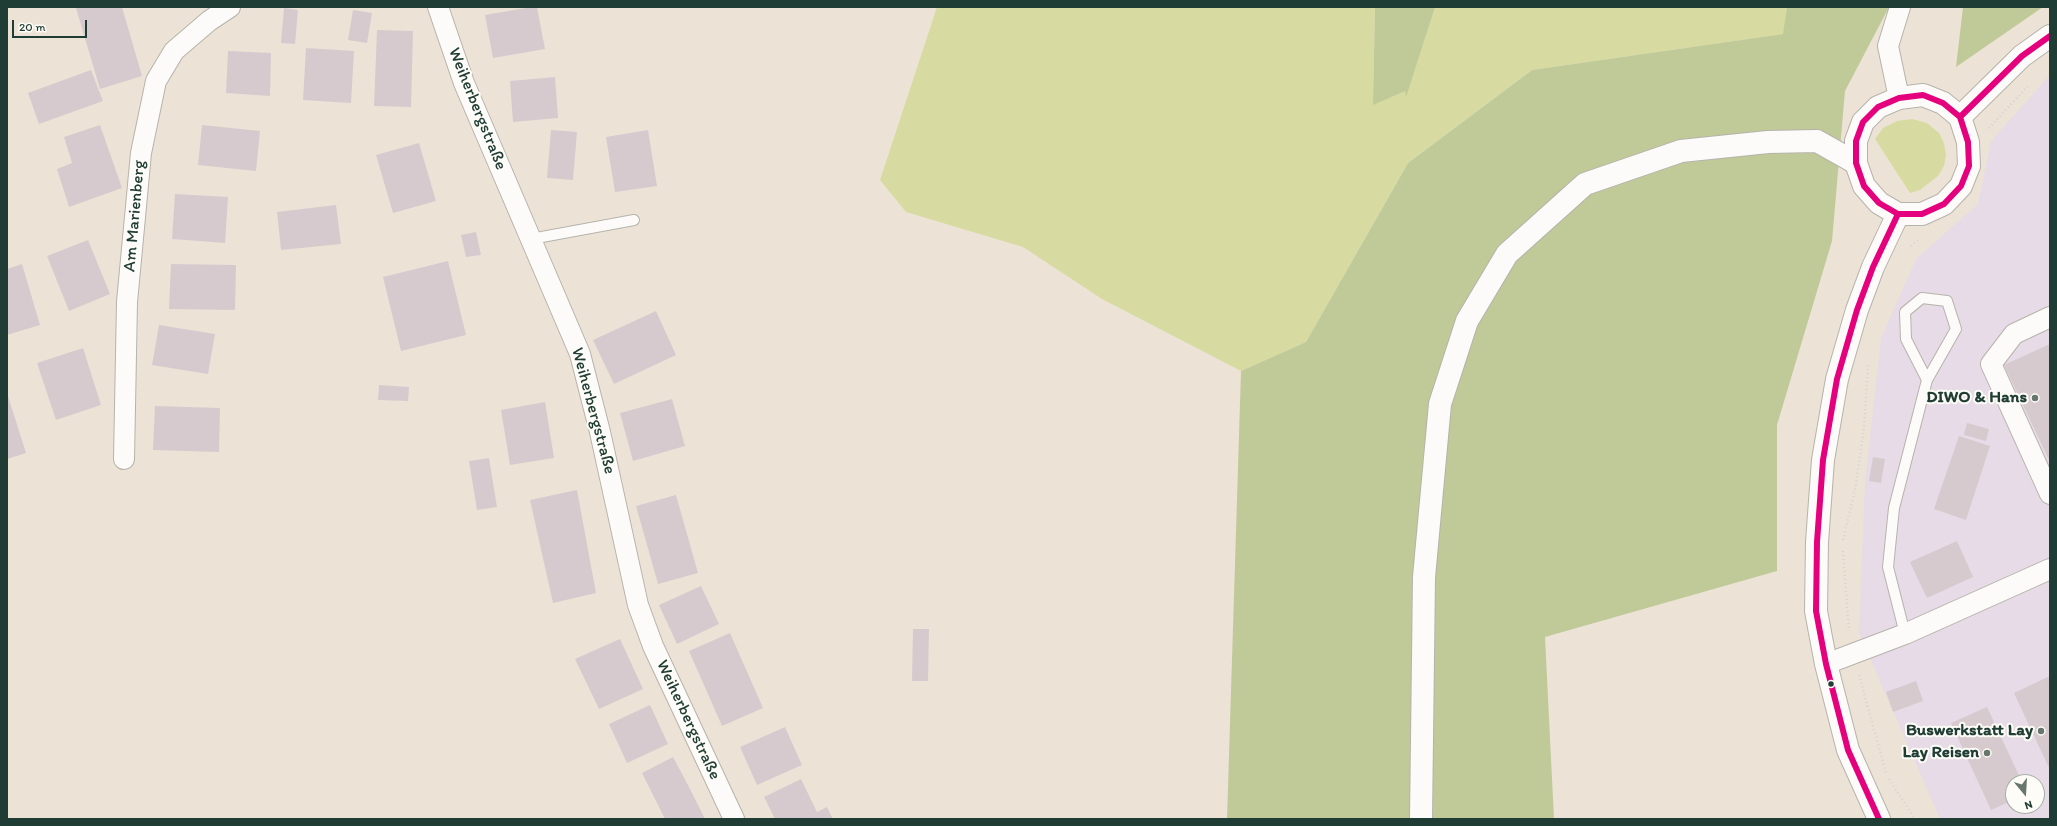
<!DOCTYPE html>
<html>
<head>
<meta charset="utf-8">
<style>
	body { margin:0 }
	#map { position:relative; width:2057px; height:826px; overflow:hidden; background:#ece3d6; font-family:Itim,sans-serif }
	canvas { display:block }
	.frame { position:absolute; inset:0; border:8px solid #1f3d34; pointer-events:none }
	.north { position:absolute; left:2005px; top:774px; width:40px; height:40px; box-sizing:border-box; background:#fdfcf7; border:1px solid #a4b0a9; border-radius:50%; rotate:162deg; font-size:11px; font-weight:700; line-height:16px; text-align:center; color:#1f3d34 }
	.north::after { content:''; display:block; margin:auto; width:14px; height:18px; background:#67776d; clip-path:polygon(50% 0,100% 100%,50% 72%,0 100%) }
	.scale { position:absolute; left:12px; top:20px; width:75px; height:18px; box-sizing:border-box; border:2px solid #1f3d34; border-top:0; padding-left:5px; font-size:12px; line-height:14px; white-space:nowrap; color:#1f3d34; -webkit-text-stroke:3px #fdfcf7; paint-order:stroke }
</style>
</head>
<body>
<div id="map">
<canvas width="2057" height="826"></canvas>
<div class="frame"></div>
<div class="north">N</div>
<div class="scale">20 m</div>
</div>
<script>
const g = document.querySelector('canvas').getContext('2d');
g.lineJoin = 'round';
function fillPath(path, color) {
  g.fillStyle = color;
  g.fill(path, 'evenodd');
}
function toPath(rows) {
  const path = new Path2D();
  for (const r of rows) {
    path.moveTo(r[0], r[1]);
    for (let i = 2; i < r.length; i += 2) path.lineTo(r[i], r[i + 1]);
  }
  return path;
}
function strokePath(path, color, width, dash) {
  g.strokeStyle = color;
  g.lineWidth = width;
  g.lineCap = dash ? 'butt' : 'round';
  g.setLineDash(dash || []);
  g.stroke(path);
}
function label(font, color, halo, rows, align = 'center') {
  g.font = font + ' Itim,sans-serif';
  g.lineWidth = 4;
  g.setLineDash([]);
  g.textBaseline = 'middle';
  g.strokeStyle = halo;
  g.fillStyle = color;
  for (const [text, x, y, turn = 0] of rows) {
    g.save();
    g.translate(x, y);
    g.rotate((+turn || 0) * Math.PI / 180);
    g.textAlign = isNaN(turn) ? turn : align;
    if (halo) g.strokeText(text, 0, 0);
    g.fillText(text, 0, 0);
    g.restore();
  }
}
const built = toPath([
	[2050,75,2050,819,1940,819,1859,633,1865,483,1881,338,1916,259,1978,204,1991,141],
	[2013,782,2037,782,2037,806,2013,806]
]);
const green = toPath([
	[937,7,1375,7,1373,105,1433,7,1787,7,1784,34,1532,70,1408,163,1306,342,1241,371,1102,299,1023,247,906,212,880,180],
	[1912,119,1927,123,1939,133,1944,143,1946,155,1944,166,1938,176,1920,190,1910,193,1875,139,1883,128,1897,121]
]);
const forest = toPath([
	[1375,7,1435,7,1406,97,1405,91,1373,105],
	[1787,7,1889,7,1845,91,1832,241,1777,425,1777,571,1545,637,1554,819,1227,819,1241,371,1306,342,1408,163,1532,70,1783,34],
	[1963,7,2043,7,1956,67]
]);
const building = toPath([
	[122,7,142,76,100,89,76,8],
	[532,7,537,7,545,49,493,58,485,15],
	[284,8,298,10,295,44,281,43],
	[353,10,372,13,367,43,348,40],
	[377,30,413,31,411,107,374,106],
	[306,48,354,51,351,103,303,100],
	[228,51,271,53,270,96,226,93],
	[91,70,103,101,39,124,28,93],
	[555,77,558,118,513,122,510,81],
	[100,125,122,188,69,207,57,169,72,163,64,137],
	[202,125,260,131,256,171,198,165],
	[551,130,577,132,573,180,547,178],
	[648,130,657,186,615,192,606,137],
	[419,143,436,201,393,213,376,155],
	[175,194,228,197,225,243,172,239],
	[336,205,341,244,281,250,277,212],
	[476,232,481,255,466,257,461,235],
	[88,240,110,294,69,311,47,256],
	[448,261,466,335,401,351,383,277],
	[22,264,40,325,7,335,7,269],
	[171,264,236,265,235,310,169,309],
	[656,311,676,355,614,384,593,340],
	[159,325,215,334,208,374,152,365],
	[2050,344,2050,462,2004,365],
	[83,348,101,405,56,420,37,363],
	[379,385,409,387,408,401,378,400],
	[7,393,26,453,7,459],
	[672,399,685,446,633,461,620,413],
	[545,402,554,458,510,465,501,410],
	[155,406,220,408,219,452,153,450],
	[1967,423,1989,429,1986,441,1964,435],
	[1959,436,1990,446,1966,520,1934,509],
	[1873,457,1885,459,1881,483,1869,481],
	[489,458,497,507,477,510,469,461],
	[577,490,596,593,553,603,530,500],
	[676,495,698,573,658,584,636,506],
	[1957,541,1973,577,1927,598,1910,562],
	[701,586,719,624,677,644,659,605],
	[913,629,929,629,928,681,912,681],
	[730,633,763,708,722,726,689,651],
	[620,639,643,689,599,709,575,659],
	[2050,676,2050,770,2014,693],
	[1916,681,1923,701,1893,712,1886,692],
	[650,705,668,744,627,763,609,724],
	[1987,707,2022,782,2013,782,2013,800,1991,810,1951,723],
	[785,727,802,765,757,785,740,747],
	[673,757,689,787,705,819,665,819,642,773],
	[801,779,817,812,827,807,833,819,775,819,764,797]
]);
const path = toPath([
	[1989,128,2028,86],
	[1911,246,1919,239],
	[1843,540,1855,490,1864,428,1868,365],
	[1843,551,1849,631],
	[1859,675,1886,773],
	[1889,779,1915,819]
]);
const service = toPath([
	[531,239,634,220],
	[1905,634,1888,567,1894,508,1927,380,1956,329,1947,301,1922,298,1905,312,1906,339,1927,380]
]);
const minor = toPath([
	[438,7,464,83,580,354,600,432,638,605,653,646,734,819],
	[1899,98,1888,46,1900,7],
	[2050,317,2014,334,1991,364,2050,494],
	[124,459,127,302,141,153,156,81,174,51,209,21,230,7],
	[1826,664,1905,634,2050,569]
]);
const tertiary = toPath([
	[1421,819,1424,577,1440,404,1467,321,1507,254,1585,184,1681,151,1768,142,1817,141,1856,163]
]);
const secondary = toPath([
	[1923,95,1943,103,1960,117,1968,142,1969,166,1961,186,1944,204,1922,214,1898,214,1879,203,1864,186,1856,163,1856,141,1863,122,1878,107,1899,98,1923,95],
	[1960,117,2022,56,2050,36],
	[1879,819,1848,750,1826,664,1816,611,1817,542,1823,460,1837,379,1857,310,1873,267,1898,214]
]);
const bus1 = toPath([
	[1923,95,1943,103,1960,117,1968,142,1969,166,1961,186,1944,204,1922,214,1898,214,1879,203,1864,186,1856,163,1856,141,1863,122,1878,107,1899,98,1923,95],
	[1960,117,2022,56,2050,36],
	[1879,819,1848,750,1826,664,1816,611,1817,542,1823,460,1837,379,1857,310,1873,267,1898,214]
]);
const markers = [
	[2035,398,4,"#67776d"],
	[1831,684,3.5,"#1f3d34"],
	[2041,731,4,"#67776d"],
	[1987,753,4,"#67776d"]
];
const streetNames = [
	["Weiherbergstraße",477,109,68],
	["Am Marienberg",135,216,-85],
	["Weiherbergstraße",593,411,75],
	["Weiherbergstraße",688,720,65]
];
const poiNames = [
	["DIWO & Hans",2027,398],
	["Buswerkstatt Lay",2033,731],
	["Lay Reisen",1979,753]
];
fillPath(built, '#e6dbe6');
fillPath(green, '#d7dba1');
fillPath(forest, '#c0ca99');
fillPath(building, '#d7cace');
strokePath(service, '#b6b3aa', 12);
strokePath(minor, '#b6b3aa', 22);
strokePath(tertiary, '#b6b3aa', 24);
strokePath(secondary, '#b6b3aa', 24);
strokePath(path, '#d4d4cf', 2.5, [1, 3]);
strokePath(service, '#fcfbf9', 10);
strokePath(minor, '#fcfbf9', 20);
strokePath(tertiary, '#fcfbf9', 22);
strokePath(secondary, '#fcfbf9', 22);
strokePath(bus1, '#e5007d', 6);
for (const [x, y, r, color] of markers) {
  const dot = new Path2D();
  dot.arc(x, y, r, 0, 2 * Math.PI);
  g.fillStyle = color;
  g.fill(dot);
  strokePath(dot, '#fdfcf7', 1.5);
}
label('17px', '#1f3d34', '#fdfcf7', streetNames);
label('bold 17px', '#1f3d34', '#fdfcf7', poiNames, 'right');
</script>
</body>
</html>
